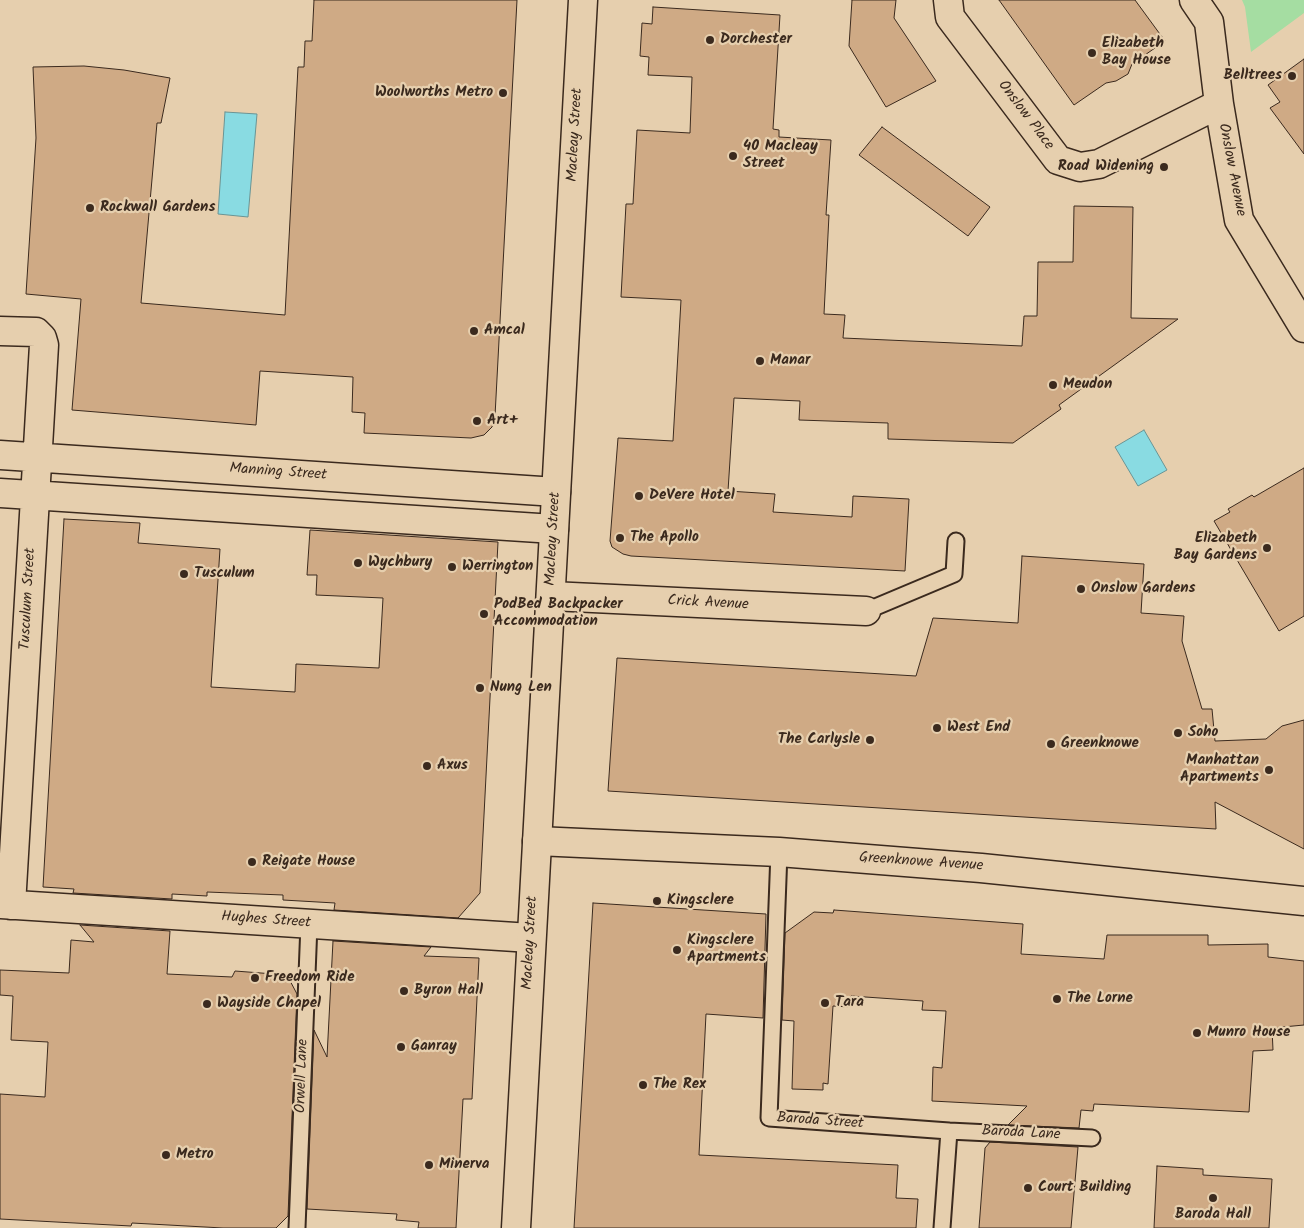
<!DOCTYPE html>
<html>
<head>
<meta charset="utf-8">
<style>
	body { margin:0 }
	canvas { display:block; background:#e6cfae }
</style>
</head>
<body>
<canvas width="1304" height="1228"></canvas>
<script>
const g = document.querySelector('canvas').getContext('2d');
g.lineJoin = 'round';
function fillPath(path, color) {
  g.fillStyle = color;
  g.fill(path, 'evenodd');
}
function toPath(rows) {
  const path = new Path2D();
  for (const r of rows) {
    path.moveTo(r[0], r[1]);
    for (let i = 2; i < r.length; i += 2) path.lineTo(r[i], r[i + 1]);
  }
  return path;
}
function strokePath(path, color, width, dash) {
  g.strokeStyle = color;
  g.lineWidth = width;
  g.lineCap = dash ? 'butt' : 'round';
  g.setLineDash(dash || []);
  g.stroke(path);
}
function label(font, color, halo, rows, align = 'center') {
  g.font = font + ' Kalam,sans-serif';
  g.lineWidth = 4.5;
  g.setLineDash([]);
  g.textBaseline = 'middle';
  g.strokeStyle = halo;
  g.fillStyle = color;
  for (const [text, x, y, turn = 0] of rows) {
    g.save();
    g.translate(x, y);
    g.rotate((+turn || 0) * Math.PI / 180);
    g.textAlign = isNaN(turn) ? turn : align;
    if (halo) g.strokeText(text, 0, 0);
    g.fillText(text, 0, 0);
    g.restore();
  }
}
const green = toPath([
	[1242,0,1304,0,1304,13,1251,52,1245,7]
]);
const water = toPath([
	[225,112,257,114,248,217,218,214,225,112],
	[1144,430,1167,470,1138,486,1115,447,1144,430]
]);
const building = toPath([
	[314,0,517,0,495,416,492,427,484,435,471,438,364,433,365,413,352,412,353,377,260,371,256,425,72,410,81,299,26,294,36,138,33,67,84,66,124,70,170,78,161,123,157,123,141,303,285,315,298,67,304,67,305,41,312,41,314,0],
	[852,0,896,0,894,18,936,81,886,107,849,46,852,0],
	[999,0,1135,0,1165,41,1132,64,1128,74,1116,81,1106,83,1074,105,999,0],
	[653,7,780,15,773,129,779,130,779,137,831,140,826,215,829,215,824,314,845,315,843,338,1022,346,1024,316,1037,316,1038,262,1073,262,1074,206,1133,207,1131,318,1178,319,1059,405,1061,409,1013,443,888,439,888,423,799,420,800,401,734,398,728,491,775,494,773,512,852,517,853,496,909,499,905,571,631,556,623,554,612,547,610,541,618,438,673,441,681,300,621,297,626,204,633,204,637,130,690,133,692,77,648,75,649,57,640,56,642,23,652,24,653,7],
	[1304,59,1304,154,1270,108,1280,102,1268,85,1304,59],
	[882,127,990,207,968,236,859,155,882,127],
	[1304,468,1304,616,1279,631,1214,521,1230,512,1228,509,1252,495,1254,497,1304,468],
	[64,519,140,523,138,543,220,549,211,687,295,692,296,664,379,668,383,598,316,595,317,575,307,575,310,530,498,542,480,893,458,918,334,910,335,903,283,900,283,895,207,892,207,896,172,894,172,899,73,893,74,889,43,887,64,519],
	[1022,556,1144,564,1141,613,1184,616,1182,641,1202,709,1212,709,1215,741,1266,739,1282,726,1304,720,1304,849,1215,802,1216,829,608,791,617,658,916,676,933,618,1018,623,1022,556],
	[593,903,766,914,763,1018,706,1014,699,1155,898,1165,896,1198,918,1199,916,1228,574,1228,593,903],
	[834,910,1023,924,1021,954,1104,959,1107,935,1208,935,1208,945,1268,944,1268,957,1304,961,1304,1025,1272,1028,1273,1050,1253,1051,1249,1112,1094,1104,1093,1111,1081,1110,1079,1128,1008,1125,1027,1106,932,1101,933,1067,942,1068,946,1011,922,1010,923,1001,851,996,850,1007,833,1006,828,1084,823,1083,823,1090,792,1089,794,1021,782,1020,785,933,814,912,833,913,834,910],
	[80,925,170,931,167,974,232,977,235,971,287,975,297,994,288,1216,276,1228,223,1228,132,1223,131,1226,0,1219,0,1094,45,1097,48,1042,11,1040,13,996,0,995,0,970,69,973,71,940,94,942,80,925],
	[333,941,431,947,424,956,479,958,472,1099,463,1099,456,1228,418,1228,419,1222,396,1220,397,1214,307,1209,314,1030,327,1057,333,941],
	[990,1142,1078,1147,1071,1228,979,1228,985,1148,990,1142],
	[1157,1166,1203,1169,1203,1175,1272,1179,1269,1228,1154,1228,1157,1166]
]);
const service = toPath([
	[866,611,954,574,956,541],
	[779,852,769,1118,949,1131,942,1228],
	[949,1131,1092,1138],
	[297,1228,309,924]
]);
const minor = toPath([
	[948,0,950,17,1058,160,1080,167,1099,164,1219,104],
	[1194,0,1209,22,1219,104,1239,220,1304,328],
	[0,331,36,332,42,338,44,345,11,905],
	[0,455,556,492],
	[0,493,554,529],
	[551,596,866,611],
	[537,841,779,852,981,868,1304,901],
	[0,904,531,938]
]);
const tertiary = toPath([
	[516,1228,583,0]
]);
const markers = [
	[710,40,5,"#3b2a1e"],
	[1092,53,5,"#3b2a1e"],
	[1292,76,5,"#3b2a1e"],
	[503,93,5,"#3b2a1e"],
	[733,156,5,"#3b2a1e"],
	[1164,167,5,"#3b2a1e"],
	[90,208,5,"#3b2a1e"],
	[474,331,5,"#3b2a1e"],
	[760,361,5,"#3b2a1e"],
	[1053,385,5,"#3b2a1e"],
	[477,421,5,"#3b2a1e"],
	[639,496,5,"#3b2a1e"],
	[620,538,5,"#3b2a1e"],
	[1267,548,5,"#3b2a1e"],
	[358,563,5,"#3b2a1e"],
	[452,567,5,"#3b2a1e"],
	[184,574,5,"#3b2a1e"],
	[1081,589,5,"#3b2a1e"],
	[484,614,5,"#3b2a1e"],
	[480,688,5,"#3b2a1e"],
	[937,728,5,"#3b2a1e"],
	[1178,733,5,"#3b2a1e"],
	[870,740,5,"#3b2a1e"],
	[1051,744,5,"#3b2a1e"],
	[427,766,5,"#3b2a1e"],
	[1269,770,5,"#3b2a1e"],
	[252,862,5,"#3b2a1e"],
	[657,901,5,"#3b2a1e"],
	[677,950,5,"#3b2a1e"],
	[255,978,5,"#3b2a1e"],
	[404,991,5,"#3b2a1e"],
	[1057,999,5,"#3b2a1e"],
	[825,1003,5,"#3b2a1e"],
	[207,1004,5,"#3b2a1e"],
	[1197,1033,5,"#3b2a1e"],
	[401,1047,5,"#3b2a1e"],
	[643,1085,5,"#3b2a1e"],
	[166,1155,5,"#3b2a1e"],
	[429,1165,5,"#3b2a1e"],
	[1028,1188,5,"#3b2a1e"],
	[1213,1198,5,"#3b2a1e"]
];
const poiNames = [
	["Dorchester",720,40],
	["Elizabeth",1102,44],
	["Bay House",1102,61],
	["Belltrees",1282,76,"right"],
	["Woolworths Metro",493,93,"right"],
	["40 Macleay",743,147],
	["Street",743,164],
	["Road Widening",1154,167,"right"],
	["Rockwall Gardens",100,208],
	["Amcal",484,331],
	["Manar",770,361],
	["Meudon",1063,385],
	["Art+",487,421],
	["DeVere Hotel",649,496],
	["The Apollo",630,538],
	["Elizabeth",1257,539,"right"],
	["Bay Gardens",1257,556,"right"],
	["Wychbury",368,563],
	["Werrington",462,567],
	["Tusculum",194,574],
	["Onslow Gardens",1091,589],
	["PodBed Backpacker",494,605],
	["Accommodation",494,622],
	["Nung Len",490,688],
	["West End",947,728],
	["Soho",1188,733],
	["The Carlysle",860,740,"right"],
	["Greenknowe",1061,744],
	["Manhattan",1259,761,"right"],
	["Apartments",1259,778,"right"],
	["Axus",437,766],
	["Reigate House",262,862],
	["Kingsclere",667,901],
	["Kingsclere",687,941],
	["Apartments",687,958],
	["Freedom Ride",265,978],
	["Byron Hall",414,991],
	["The Lorne",1067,999],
	["Tara",835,1003],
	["Wayside Chapel",217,1004],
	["Munro House",1207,1033],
	["Ganray",411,1047],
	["The Rex",653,1085],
	["Metro",176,1155],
	["Minerva",439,1165],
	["Court Building",1038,1188],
	["Baroda Hall",1213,1215,"center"]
];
const streetNames = [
	["Onslow Place",1025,116,53],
	["Macleay Street",576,135,-87],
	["Onslow Avenue",1231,170,79],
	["Manning Street",278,473,4],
	["Macleay Street",554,539,-87],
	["Tusculum Street",29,599,-87],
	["Crick Avenue",708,604,3],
	["Greenknowe Avenue",921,863,4],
	["Hughes Street",266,921,4],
	["Macleay Street",531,943,-87],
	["Orwell Lane",303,1076,-88],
	["Baroda Street",820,1122,4],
	["Baroda Lane",1021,1134,3]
];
fillPath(green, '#a5dda2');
fillPath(water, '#89dbe2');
strokePath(water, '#6a9494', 1);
fillPath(building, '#cfaa85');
strokePath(building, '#3b2a1e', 1);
strokePath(service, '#3b2a1e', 19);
strokePath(minor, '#3b2a1e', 31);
strokePath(tertiary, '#3b2a1e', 31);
strokePath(service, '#e6cfae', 15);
strokePath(minor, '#e6cfae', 28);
strokePath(tertiary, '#e6cfae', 28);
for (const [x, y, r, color] of markers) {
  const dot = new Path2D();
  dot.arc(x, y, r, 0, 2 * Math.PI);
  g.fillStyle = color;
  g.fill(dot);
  strokePath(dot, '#e6cfae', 2);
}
label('bold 15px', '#3b2a1e', '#e6cfae', poiNames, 'left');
label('15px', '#3b2a1e', '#e6cfae', streetNames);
</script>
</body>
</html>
